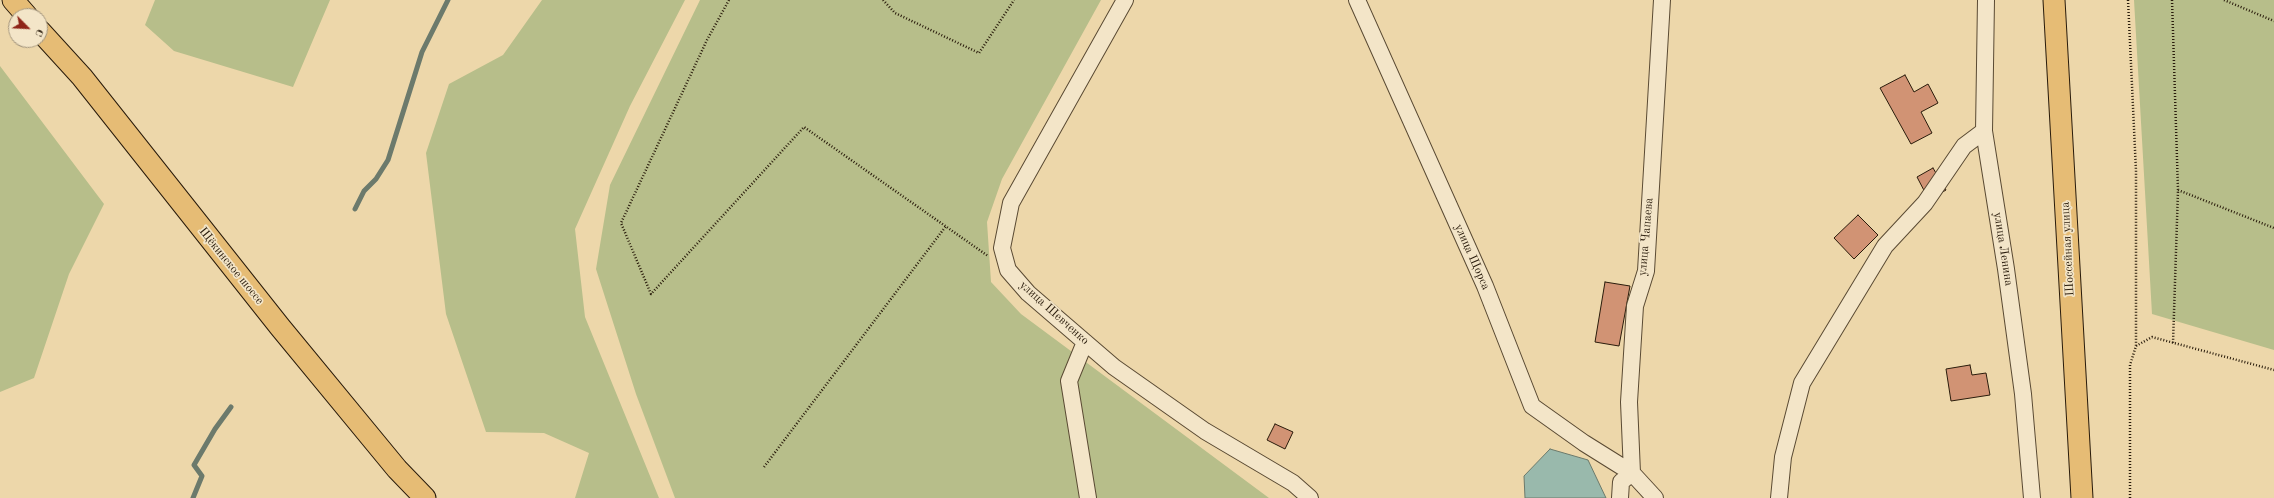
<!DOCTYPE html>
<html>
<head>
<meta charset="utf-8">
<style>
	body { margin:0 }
	#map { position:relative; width:2274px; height:498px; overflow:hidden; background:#edd7aa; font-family:"Old Standard TT",serif }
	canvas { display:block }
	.north { position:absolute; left:8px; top:8px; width:40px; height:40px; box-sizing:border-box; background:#f3e5c8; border:1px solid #a2947c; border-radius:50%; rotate:114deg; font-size:11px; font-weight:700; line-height:16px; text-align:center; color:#291b0b }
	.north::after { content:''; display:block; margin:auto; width:14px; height:18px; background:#8f2418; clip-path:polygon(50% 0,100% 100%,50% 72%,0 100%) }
</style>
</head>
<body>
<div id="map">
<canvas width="2274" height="498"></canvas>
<div class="north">С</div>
</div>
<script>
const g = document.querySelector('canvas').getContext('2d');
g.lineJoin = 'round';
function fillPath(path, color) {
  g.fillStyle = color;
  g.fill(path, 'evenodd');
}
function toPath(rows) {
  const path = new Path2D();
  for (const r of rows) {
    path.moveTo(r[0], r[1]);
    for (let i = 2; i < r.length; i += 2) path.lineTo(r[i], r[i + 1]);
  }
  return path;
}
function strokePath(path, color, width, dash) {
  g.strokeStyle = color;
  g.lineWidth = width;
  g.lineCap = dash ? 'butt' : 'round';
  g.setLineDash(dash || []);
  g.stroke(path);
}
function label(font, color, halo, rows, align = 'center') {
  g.font = font + ' "Old Standard TT",serif';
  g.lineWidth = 3.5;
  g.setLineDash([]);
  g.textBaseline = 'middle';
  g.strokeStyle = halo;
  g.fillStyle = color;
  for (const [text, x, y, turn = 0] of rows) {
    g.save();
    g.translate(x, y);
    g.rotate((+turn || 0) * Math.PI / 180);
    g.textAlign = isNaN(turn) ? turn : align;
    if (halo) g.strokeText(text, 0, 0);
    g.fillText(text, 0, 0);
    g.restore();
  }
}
const green = toPath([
	[155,0,330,0,293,87,174,51,145,25],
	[542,0,685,0,630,106,575,229,585,317,659,498,575,498,589,453,544,433,486,432,446,314,426,153,449,84,503,55],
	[700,0,1101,0,1002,179,987,222,991,282,1021,314,1269,498,675,498,636,394,596,269,610,185],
	[2134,0,2274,0,2274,350,2152,314],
	[0,66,104,204,69,274,34,378,0,392]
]);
const water = toPath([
	[1550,449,1588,460,1606,498,1525,498,1524,476,1550,449]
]);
const stream = toPath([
	[355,209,364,191,376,179,388,160,422,52,448,0],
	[193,498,202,476,194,465,215,429,231,407]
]);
const building = toPath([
	[1905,75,1914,92,1928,84,1938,103,1921,112,1932,133,1911,144,1880,88,1905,75],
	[1933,168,1946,190,1929,200,1917,177,1933,168],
	[1858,215,1878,235,1854,259,1834,238,1858,215],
	[1605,282,1630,286,1619,346,1595,342,1605,282],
	[1970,365,1972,375,1986,373,1990,395,1951,401,1946,369,1970,365],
	[1275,424,1293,432,1285,449,1267,440,1275,424]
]);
const path = toPath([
	[729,0,707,40,621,223,651,294,804,127,988,256],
	[883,0,895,13,979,53,1014,0],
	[2128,0,2136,171,2136,346],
	[2172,0,2178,190,2173,343],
	[2224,0,2274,21],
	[2178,190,2274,228],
	[764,467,946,226],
	[2130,498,2130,365,2136,346,2152,337,2274,370]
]);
const minor = toPath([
	[1125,0,1011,203,1002,248,1008,270,1028,293,1114,367,1205,431,1293,483,1310,498],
	[1357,0,1485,286,1532,406,1584,443,1632,473,1655,498],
	[1986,0,1984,131,2006,269,2023,394,2032,498],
	[1085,342,1069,381,1088,498],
	[1632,473,1629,402,1635,306,1646,271,1662,0],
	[1620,498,1621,482,1632,473],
	[1779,498,1783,457,1802,383,1885,246,1925,203,1964,146,1984,131]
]);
const major = toPath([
	[13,0,27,16],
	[2054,0,2082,498],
	[40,31,82,77,280,327,397,469,425,498]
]);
const streetNames = [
	["улица Чапаева",1646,237,-85],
	["улица Ленина",2003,249,81],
	["Шоссейная улица",2068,249,-93],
	["улица Щорса",1472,257,66],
	["Щёкинское шоссе",231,266,51],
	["улица Шевченко",1054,313,42]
];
fillPath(green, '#b7be8a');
fillPath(water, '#99b9ac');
strokePath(water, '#6c7a6c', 1);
strokePath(stream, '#6c7a6c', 5);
fillPath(building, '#d19374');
strokePath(building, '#291b0b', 1);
strokePath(minor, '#5a4a33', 18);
strokePath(major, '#291b0b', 23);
strokePath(path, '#291b0b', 2.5, [1, 2]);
strokePath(minor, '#f3e5c8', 16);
strokePath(major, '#e6bc75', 21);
label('12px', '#291b0b', '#f3e5c8', streetNames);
</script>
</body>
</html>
